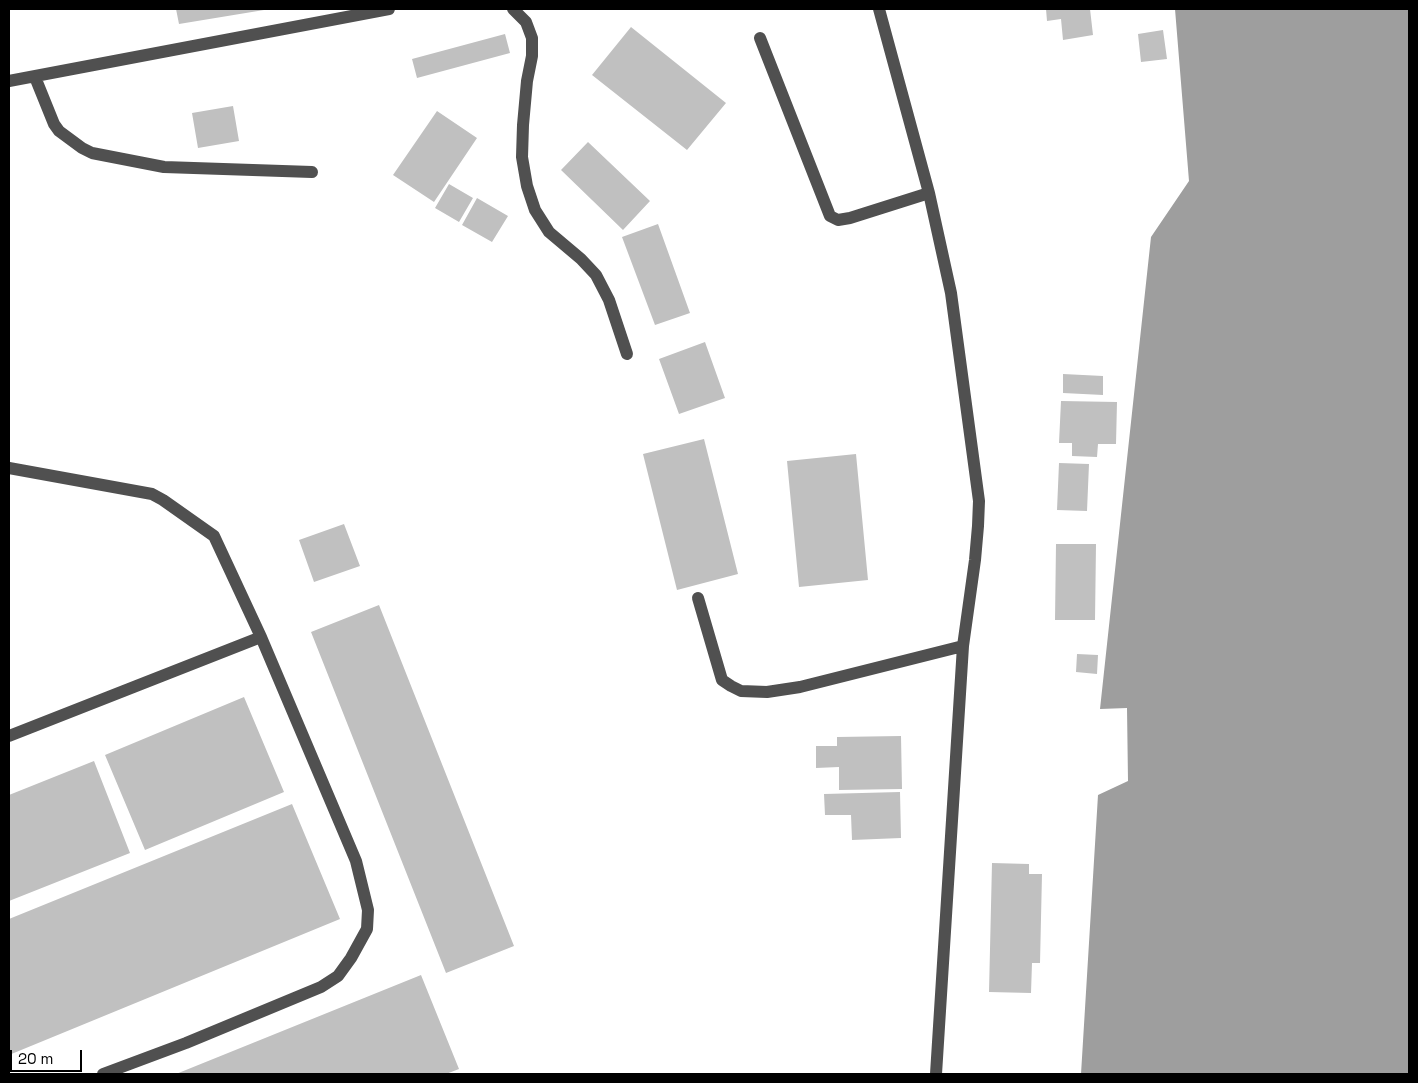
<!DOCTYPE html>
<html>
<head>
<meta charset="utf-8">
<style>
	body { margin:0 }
	#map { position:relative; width:1418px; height:1083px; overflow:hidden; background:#fff; font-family:"Space Grotesk",sans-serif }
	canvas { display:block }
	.frame { position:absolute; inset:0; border:10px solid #000; pointer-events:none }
	.scale { position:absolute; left:10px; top:1050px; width:72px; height:22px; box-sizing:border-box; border:2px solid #000; border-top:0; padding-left:6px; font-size:15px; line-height:18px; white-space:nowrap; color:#000; -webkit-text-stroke:4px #fff; paint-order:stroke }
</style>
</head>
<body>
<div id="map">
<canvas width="1418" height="1083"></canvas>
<div class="frame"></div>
<div class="scale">20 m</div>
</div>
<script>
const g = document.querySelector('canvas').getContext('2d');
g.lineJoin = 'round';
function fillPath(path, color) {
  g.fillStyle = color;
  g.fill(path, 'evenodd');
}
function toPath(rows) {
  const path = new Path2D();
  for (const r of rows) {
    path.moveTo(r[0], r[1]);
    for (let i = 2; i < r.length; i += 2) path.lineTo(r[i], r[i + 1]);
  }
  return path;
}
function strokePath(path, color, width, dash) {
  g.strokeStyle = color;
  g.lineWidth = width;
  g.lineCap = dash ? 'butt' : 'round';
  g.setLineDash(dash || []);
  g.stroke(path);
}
const water = toPath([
	[1175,9,1409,9,1409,1074,1081,1074,1098,795,1128,781,1127,708,1100,709,1151,237,1189,181]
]);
const building = toPath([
	[176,9,264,9,264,10,179,24],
	[1046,9,1090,9,1093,35,1063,40,1061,19,1047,21],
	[631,27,726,103,687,150,592,75],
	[1163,30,1167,59,1141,62,1138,34],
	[505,34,510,53,417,78,412,59],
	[233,106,239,141,198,148,192,113],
	[437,111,477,138,434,202,393,175],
	[588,142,650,201,623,230,561,170],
	[449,184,473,198,459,222,435,208],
	[477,198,508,216,492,242,462,225],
	[658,224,690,313,655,325,622,237],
	[705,342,725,398,679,414,659,359],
	[1063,374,1103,376,1103,395,1063,393],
	[1061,401,1117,402,1116,444,1098,444,1097,457,1072,456,1072,443,1059,443],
	[704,439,738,574,677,590,643,454],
	[856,454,868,580,799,587,787,461],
	[1059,463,1089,464,1087,511,1057,510],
	[344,524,360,566,314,582,299,540],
	[1056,544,1096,544,1095,620,1055,620],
	[379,605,514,946,446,973,311,632],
	[1077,654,1098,655,1097,674,1076,672],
	[244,697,284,792,145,850,105,755],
	[901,736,902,789,839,790,839,767,816,768,816,746,837,746,837,737],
	[94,761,130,853,9,901,9,795],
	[900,792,901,838,852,840,851,815,825,815,824,794],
	[292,804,340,919,9,1055,9,919],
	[992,863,1029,864,1029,874,1042,874,1040,963,1032,963,1031,993,989,992],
	[421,975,459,1069,446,1074,176,1074]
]);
const minor = toPath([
	[513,9,526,22,532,38,532,56,527,81,523,125,522,157,527,186,535,210,549,232,581,259,596,275,609,300,627,354],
	[879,9,929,193,951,293,979,501,978,526,975,560,963,646,936,1074],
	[760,38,830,216,838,220,850,218,929,193],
	[35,77,54,124,59,131,82,148,92,153,164,167,312,172],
	[9,81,389,9],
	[9,468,152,494,163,500,214,536,261,637,356,861,368,910,367,929,351,958,338,976,321,987,186,1043,103,1074],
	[698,598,722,680,731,686,741,691,767,692,800,687,963,646],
	[9,736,261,637]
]);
fillPath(water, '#9e9e9e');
fillPath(building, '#c0c0c0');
strokePath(minor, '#505050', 12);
</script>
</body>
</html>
